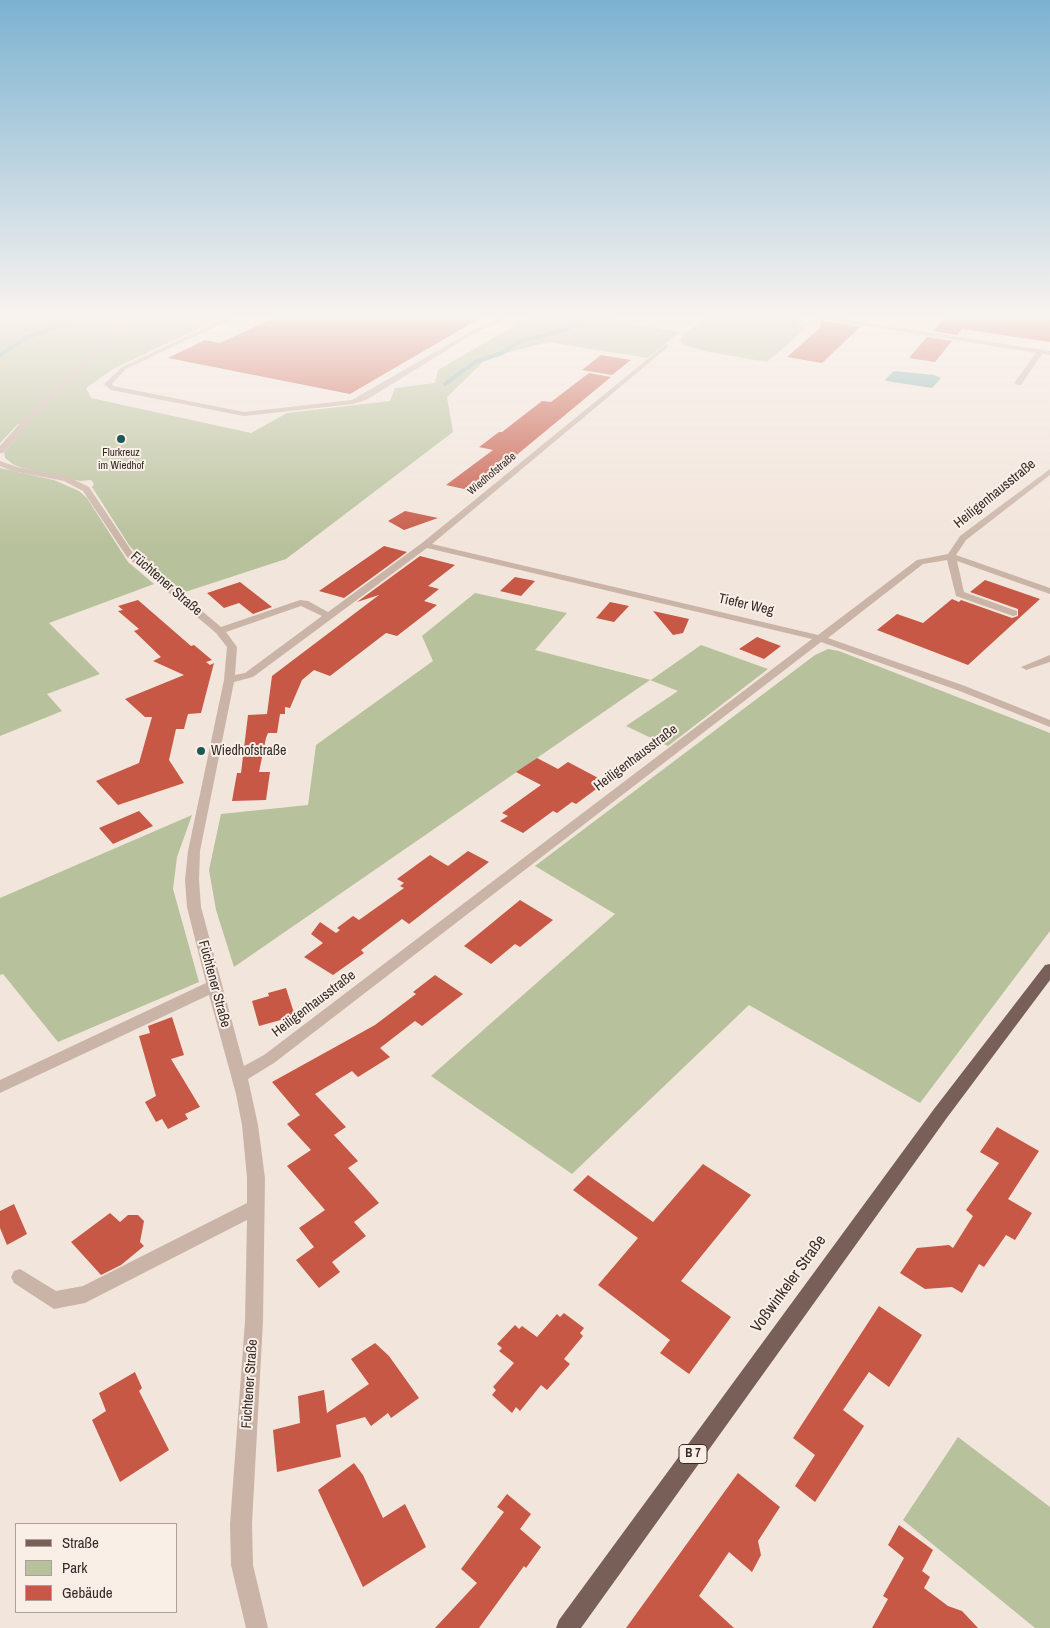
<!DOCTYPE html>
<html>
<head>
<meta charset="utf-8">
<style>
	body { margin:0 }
	#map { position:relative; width:1050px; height:1628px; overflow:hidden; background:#f2e5db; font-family:"Archivo Narrow",sans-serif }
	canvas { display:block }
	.legend { position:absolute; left:15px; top:1523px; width:162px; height:90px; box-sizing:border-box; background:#f9efe7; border:1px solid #aba19a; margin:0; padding:6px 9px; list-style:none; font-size:15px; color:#362b27 }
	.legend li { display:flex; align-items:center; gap:10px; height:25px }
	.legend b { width:25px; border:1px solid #aba19a }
</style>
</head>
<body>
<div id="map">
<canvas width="1050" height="1628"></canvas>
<ul class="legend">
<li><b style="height:6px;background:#786058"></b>Straße</li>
<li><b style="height:14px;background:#b7c19b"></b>Park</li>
<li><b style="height:14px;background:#c65845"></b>Gebäude</li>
</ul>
</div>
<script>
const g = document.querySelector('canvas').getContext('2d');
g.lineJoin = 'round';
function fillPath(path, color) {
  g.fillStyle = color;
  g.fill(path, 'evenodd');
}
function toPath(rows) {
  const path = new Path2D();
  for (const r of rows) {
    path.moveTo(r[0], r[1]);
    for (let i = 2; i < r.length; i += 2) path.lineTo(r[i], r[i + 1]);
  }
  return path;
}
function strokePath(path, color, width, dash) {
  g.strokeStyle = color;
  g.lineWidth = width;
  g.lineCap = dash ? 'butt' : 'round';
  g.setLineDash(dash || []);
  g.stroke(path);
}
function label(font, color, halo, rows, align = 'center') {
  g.font = font + ' "Archivo Narrow",sans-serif';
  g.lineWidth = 4;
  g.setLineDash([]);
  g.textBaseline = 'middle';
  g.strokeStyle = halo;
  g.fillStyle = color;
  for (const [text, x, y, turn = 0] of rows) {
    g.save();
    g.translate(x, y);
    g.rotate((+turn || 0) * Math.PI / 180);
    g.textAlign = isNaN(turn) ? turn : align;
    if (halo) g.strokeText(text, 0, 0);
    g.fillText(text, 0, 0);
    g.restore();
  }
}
const green = toPath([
	[0,317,223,317,113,369,86,388,91,398,251,433,287,413,390,401,395,388,435,383,438,370,529,317,619,317,613,321,680,332,647,358,548,342,487,358,447,397,453,432,286,559,182,593,150,569,129,545,92,487,94,484,91,480,80,481,23,468,14,465,5,458,4,452,28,424,18,424,0,443],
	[708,317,796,317,802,320,797,326,806,328,767,362,709,352,683,345,680,341,683,335],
	[0,468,54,480,79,491,87,498,128,562,154,584,49,623,100,674,47,694,62,711,0,736],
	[475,593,567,613,535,650,651,680,701,645,768,669,668,746,626,726,678,691,650,680,234,967,216,910,209,870,221,814,308,805,316,745,433,661,422,636],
	[828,649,839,651,1050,733,1050,931,920,1103,749,1005,572,1174,431,1076,615,914,535,866,815,655],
	[192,815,177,857,173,889,199,982,58,1042,3,974,0,975,0,898],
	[958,1437,1050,1507,1050,1628,1035,1628,903,1520]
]);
const water = toPath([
	[894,371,934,375,941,378,932,388,886,381,885,380]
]);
const stream = toPath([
	[0,355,28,337,74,321,73,317],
	[445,384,475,362,502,353,520,341,565,330,586,317]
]);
const building = toPath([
	[275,317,482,317,350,394,168,358,205,340,220,343],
	[945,317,1050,317,1050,342,962,329,957,335,933,331],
	[821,320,860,327,822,363,787,357,821,327],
	[927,337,952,341,935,362,909,358],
	[601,355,631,360,612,375,582,370],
	[589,373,611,377,473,491,446,485,493,450,479,447,499,432,502,432,542,401,551,402],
	[405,511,438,518,404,530,388,521],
	[384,546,407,552,344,598,319,591],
	[420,556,455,565,428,586,439,589,424,601,437,605,397,636,386,633,330,676,314,670,302,680,290,708,285,707,285,714,280,714,277,733,268,733,266,738,259,772,270,772,266,800,232,801,237,773,241,773,248,715,267,714,272,676,379,595,357,602],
	[515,577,535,581,521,596,500,591],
	[985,580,1040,599,968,665,877,630,897,614,923,623,952,599,959,602,961,600,1012,618,1018,616,1018,609,970,592],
	[240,582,272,607,253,614,239,603,224,608,207,593],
	[138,600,191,646,194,645,212,660,206,662,210,665,214,663,201,713,188,714,184,729,176,729,169,760,184,783,118,805,96,781,139,763,152,717,145,717,125,699,184,675,153,661,161,657,134,631,139,629,118,611,123,610,118,606],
	[610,602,629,606,614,622,596,618],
	[653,611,689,619,683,633,673,635],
	[757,637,781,646,764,659,739,649],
	[537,758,558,769,568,762,602,780,595,785,599,787,576,804,572,802,557,813,553,811,523,833,500,821,508,816,502,813,541,785,516,772],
	[139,811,153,826,113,844,99,828],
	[468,851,489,862,409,924,402,919,361,950,364,953,333,975,304,957,323,943,311,934,320,922,336,933,340,930,337,928,353,916,359,920,404,888,400,886,404,883,397,879,430,855,448,866],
	[520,900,553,920,520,947,515,944,491,964,464,946],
	[435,975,463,994,422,1026,415,1021,380,1048,390,1057,358,1077,352,1071,315,1094,346,1127,334,1135,358,1161,348,1168,379,1203,354,1222,366,1236,332,1262,340,1272,319,1288,296,1260,314,1247,299,1228,325,1210,287,1166,311,1150,287,1124,300,1115,272,1082,375,1025,416,994,413,992],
	[286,988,295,1016,259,1026,252,1001,269,996,268,993],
	[172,1017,184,1055,171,1059,200,1107,185,1114,188,1119,168,1129,162,1119,156,1122,145,1102,156,1096,139,1036,150,1033,148,1026],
	[997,1127,1039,1151,1008,1199,1032,1213,1015,1240,1006,1235,984,1267,979,1264,962,1293,952,1287,925,1289,900,1273,917,1248,949,1245,953,1248,973,1216,966,1210,999,1163,980,1152],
	[703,1164,751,1195,681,1281,731,1317,689,1374,660,1353,670,1340,598,1285,638,1238,573,1190,588,1175,653,1222],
	[14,1204,27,1234,7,1245,0,1228,0,1211],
	[110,1213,120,1222,128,1215,138,1215,144,1221,140,1242,144,1246,121,1265,101,1275,71,1242],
	[879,1306,922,1335,889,1387,869,1372,843,1410,864,1426,815,1502,795,1486,815,1455,793,1438],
	[564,1313,584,1328,580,1333,583,1336,564,1359,570,1364,547,1390,541,1385,520,1411,516,1407,512,1413,492,1395,496,1390,493,1387,514,1363,499,1351,502,1348,497,1344,515,1325,519,1329,522,1326,537,1337,557,1314,560,1317],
	[375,1343,389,1356,419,1398,391,1418,388,1413,371,1426,365,1417,336,1425,341,1457,277,1472,273,1430,300,1423,298,1396,324,1390,327,1413,369,1384,351,1359],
	[135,1372,142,1388,139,1391,169,1450,120,1482,92,1420,106,1411,99,1393],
	[354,1463,363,1475,383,1518,405,1504,426,1547,363,1587,318,1490],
	[738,1473,780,1507,758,1541,761,1555,752,1572,729,1552,699,1596,734,1628,626,1628],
	[507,1494,531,1514,520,1529,541,1547,526,1568,524,1566,479,1628,435,1628,477,1583,461,1569,504,1512,497,1507],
	[899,1525,933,1550,922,1571,930,1577,924,1588,948,1606,962,1611,978,1628,872,1628,888,1599,883,1596,904,1558,888,1545]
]);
const minor = toPath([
	[120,317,126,317,123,324,185,318,155,326,121,328,114,339,40,411,3,453,0,453,0,446,34,407,109,337,120,317],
	[227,317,236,317,126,369,112,384,113,386,244,412,352,400,466,334,500,317,509,317,470,336,366,400,353,404,244,416,111,390,104,384,122,367,227,317],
	[812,317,830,317,1050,351,1050,355,1042,354,1021,385,1018,385,1014,383,1036,353,812,317],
	[666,344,668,345,668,347,432,544,818,635,917,560,948,554,960,536,1050,469,1050,475,966,540,956,555,1050,588,1050,594,957,561,964,592,1017,611,1017,615,1013,616,956,596,947,560,923,564,828,638,965,686,1050,720,1050,727,957,690,821,642,274,1063,248,1079,258,1125,265,1178,263,1321,252,1524,253,1565,268,1628,246,1628,231,1565,230,1524,245,1321,247,1220,85,1303,54,1309,14,1283,11,1277,14,1271,20,1269,56,1291,83,1286,247,1203,247,1178,242,1125,236,1094,209,995,0,1093,0,1080,206,983,187,907,185,880,188,851,224,680,227,647,216,633,127,557,83,491,64,481,12,471,0,466,0,461,17,467,69,477,89,487,133,553,221,627,300,600,308,601,328,612,422,543,666,344],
	[427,548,812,639,264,1055,244,1066,201,907,199,880,200,851,234,682,253,677,427,548],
	[301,606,322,616,245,673,235,675,237,647,226,632,301,606],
	[1050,655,1050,662,1026,670,1021,667,1050,655]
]);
const major = toPath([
	[1050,964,1050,980,946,1119,581,1628,556,1628,559,1620,934,1109,1045,965,1050,964]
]);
const markers = [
	[121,439,5,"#1d5856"],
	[201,751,5,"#1d5856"]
];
const farPoinames = [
	["Flurkreuz",121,453],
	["im Wiedhof",121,466]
];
const farStreetnames = [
	["Wiedhofstraße",492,474,-40]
];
const shields = [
	[693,1454,28]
];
const shieldNames = [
	["B 7",693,1454]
];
const streetNames = [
	["Heiligenhausstraße",995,494,-39],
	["Füchtener Straße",166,584,41],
	["Tiefer Weg",746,605,13],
	["Heiligenhausstraße",636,758,-37],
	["Füchtener Straße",214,984,75],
	["Heiligenhausstraße",314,1004,-37],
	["Füchtener Straße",250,1384,-86]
];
const poiNames = [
	["Wiedhofstraße",211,751]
];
const nearStreetnames = [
	["Voßwinkeler Straße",789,1284,-54]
];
fillPath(green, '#b7c19b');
fillPath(water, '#7aafac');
strokePath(stream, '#7aafac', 4);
fillPath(building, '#c65845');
fillPath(minor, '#cab4a7');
fillPath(major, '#786058');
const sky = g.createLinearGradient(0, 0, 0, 545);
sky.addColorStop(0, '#7cb2d0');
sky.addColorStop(0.58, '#f9f3ef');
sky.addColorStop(1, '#f9f3ef00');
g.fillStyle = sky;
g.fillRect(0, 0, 1050, 545);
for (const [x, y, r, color] of markers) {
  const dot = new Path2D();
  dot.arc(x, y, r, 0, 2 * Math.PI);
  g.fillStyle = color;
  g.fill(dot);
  strokePath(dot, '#f9efe7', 2);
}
label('11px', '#362b27', '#f9efe7', farPoinames);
label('11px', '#362b27', '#f9efe7', farStreetnames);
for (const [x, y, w] of shields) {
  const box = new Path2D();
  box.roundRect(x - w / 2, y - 9.5, w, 19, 4);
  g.fillStyle = '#f9efe7';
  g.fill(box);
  strokePath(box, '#362b27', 1);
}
label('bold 12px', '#362b27', null, shieldNames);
label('14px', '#362b27', '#f9efe7', streetNames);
label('14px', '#362b27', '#f9efe7', poiNames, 'left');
label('16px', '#362b27', '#f9efe7', nearStreetnames);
</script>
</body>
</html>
